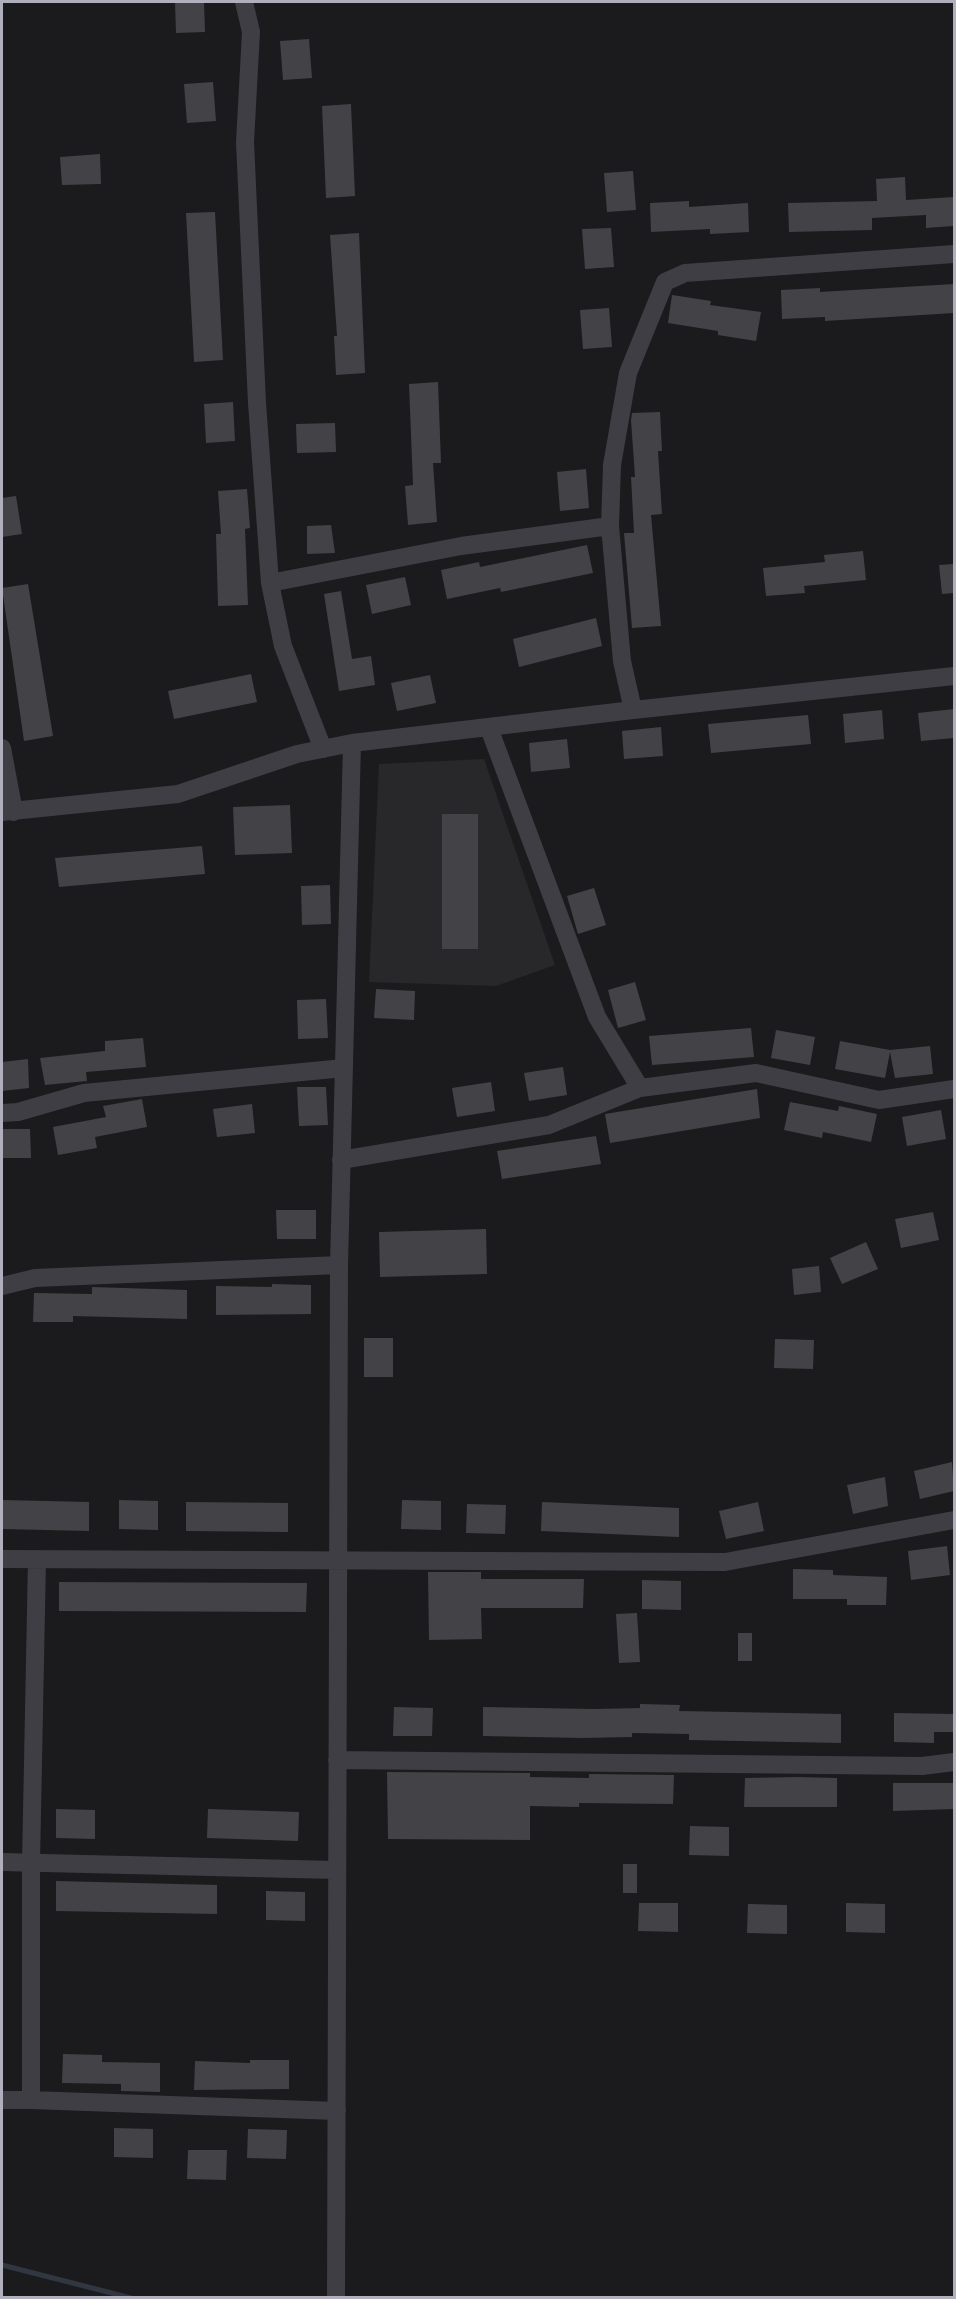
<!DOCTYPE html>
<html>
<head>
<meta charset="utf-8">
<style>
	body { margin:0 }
	#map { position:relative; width:956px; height:2299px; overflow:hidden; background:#1b1b1d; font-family:"Alegreya Sans",sans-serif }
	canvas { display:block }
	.frame { position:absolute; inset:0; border:3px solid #afb0bb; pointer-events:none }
</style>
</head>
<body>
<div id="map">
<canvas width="956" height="2299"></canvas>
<div class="frame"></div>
</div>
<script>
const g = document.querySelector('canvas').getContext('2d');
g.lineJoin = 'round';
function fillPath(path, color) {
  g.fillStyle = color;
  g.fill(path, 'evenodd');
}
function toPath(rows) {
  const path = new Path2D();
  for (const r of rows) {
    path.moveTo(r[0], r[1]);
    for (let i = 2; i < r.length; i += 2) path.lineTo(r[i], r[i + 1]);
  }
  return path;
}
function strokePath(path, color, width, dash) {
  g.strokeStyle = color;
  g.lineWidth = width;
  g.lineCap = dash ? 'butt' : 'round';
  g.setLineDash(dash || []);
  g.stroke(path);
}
const built = toPath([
	[484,759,555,965,496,986,369,982,379,764]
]);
const stream = toPath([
	[2,2265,131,2298]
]);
const building = toPath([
	[175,2,204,2,205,32,176,33],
	[309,39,312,78,283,80,280,41],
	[213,82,216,121,187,123,184,84],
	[351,104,355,196,326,198,322,106],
	[100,154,101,184,62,185,60,157],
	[633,171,636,210,607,212,604,173],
	[905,177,906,200,954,197,954,226,926,228,926,215,872,218,872,230,789,232,788,203,877,201,876,179],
	[689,201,689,207,748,203,749,232,710,234,710,229,651,232,650,203],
	[215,212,223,360,194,362,186,213],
	[611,228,614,267,585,269,582,229],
	[359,233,365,373,336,375,334,336,337,336,330,235],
	[954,284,954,313,825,321,825,317,782,319,781,290,820,288,820,292],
	[672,295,711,301,710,305,761,312,756,341,718,335,718,331,668,323],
	[609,308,612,347,583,349,580,310],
	[438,382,441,463,433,463,437,522,408,525,405,486,413,485,409,384],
	[233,402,235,441,206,443,204,404],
	[660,412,662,451,658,451,662,514,651,515,661,626,632,628,624,533,634,533,631,477,635,477,631,420,632,413],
	[335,423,336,452,297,453,296,424],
	[586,469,589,508,560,511,557,472],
	[247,489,250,528,245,529,248,605,218,606,216,534,221,534,218,491],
	[16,496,22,534,2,537,2,498],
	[331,525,335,553,307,554,307,526],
	[587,545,593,573,501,592,500,588,447,599,441,570,479,562,480,567],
	[863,551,866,580,804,586,805,593,766,596,763,568,825,562,824,555],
	[954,564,954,593,942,594,939,565],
	[405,577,411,605,372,614,366,585],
	[28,584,53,736,24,741,2,588],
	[341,591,352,659,371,656,375,685,339,691,324,594],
	[596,618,602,646,519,667,513,639],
	[251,674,257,702,174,719,168,691],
	[430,675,436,703,397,711,391,683],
	[954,709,954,738,921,741,918,713],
	[882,710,884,739,845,743,843,714],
	[808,715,811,744,711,753,708,724],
	[661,727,663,756,624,759,622,731],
	[567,739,570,768,531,772,529,743],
	[290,805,292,853,235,855,233,807],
	[442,814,478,814,478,949,442,949],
	[202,846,205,874,59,887,55,858],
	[330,885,331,924,302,925,301,886],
	[594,888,606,925,578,934,567,896],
	[635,982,646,1020,618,1028,608,990],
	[376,989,415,991,414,1020,374,1018],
	[326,999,328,1038,298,1039,297,1000],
	[751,1028,754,1057,652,1065,649,1036],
	[776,1030,815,1037,810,1065,771,1058],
	[143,1038,146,1067,86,1072,87,1081,45,1085,40,1058,105,1051,105,1041],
	[840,1041,890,1050,930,1046,933,1074,895,1078,890,1052,885,1078,835,1069],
	[28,1059,29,1088,2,1091,2,1062],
	[563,1067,567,1095,529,1101,524,1073],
	[491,1082,495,1111,457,1117,452,1088],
	[297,1087,326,1087,328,1125,299,1126],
	[757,1089,760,1118,610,1143,605,1114],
	[142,1099,147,1127,95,1137,97,1148,58,1155,53,1127,106,1117,103,1106],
	[790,1102,838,1111,839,1106,877,1114,871,1142,823,1132,822,1138,784,1130],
	[252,1104,255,1133,217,1137,213,1109],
	[941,1110,946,1139,907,1146,902,1117],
	[2,1129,30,1129,31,1158,2,1158],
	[596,1136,601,1164,502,1179,497,1151],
	[276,1210,316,1210,316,1239,277,1239],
	[933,1212,939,1240,901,1248,895,1219],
	[486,1229,487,1274,380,1277,379,1232],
	[866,1242,878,1269,842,1284,830,1258],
	[819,1266,821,1292,794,1295,792,1269],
	[272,1284,311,1285,311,1314,216,1315,216,1286,272,1287],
	[92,1287,187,1290,187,1319,73,1316,73,1322,33,1322,34,1293,92,1294],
	[364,1338,393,1338,393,1377,364,1377],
	[775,1339,814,1340,813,1369,774,1368],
	[952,1462,954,1491,920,1499,914,1471],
	[885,1477,888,1506,853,1514,847,1485],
	[2,1500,89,1502,89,1531,2,1529],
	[119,1500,158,1501,158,1530,119,1529],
	[402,1500,441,1501,441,1530,401,1529],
	[186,1502,288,1503,288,1532,186,1531],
	[542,1502,679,1508,679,1537,541,1531],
	[758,1502,764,1531,726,1539,719,1511],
	[467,1504,506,1505,505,1534,466,1533],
	[947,1546,950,1575,911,1580,908,1551],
	[793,1569,833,1570,833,1575,887,1577,886,1605,847,1605,847,1599,793,1599],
	[428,1572,481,1572,481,1579,584,1579,583,1608,481,1608,482,1639,429,1640],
	[642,1580,681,1581,681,1610,642,1609],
	[59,1582,307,1583,306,1612,59,1611],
	[637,1613,640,1662,619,1663,616,1614],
	[738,1633,752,1633,752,1661,738,1661],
	[640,1704,680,1705,679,1711,841,1714,841,1743,689,1740,689,1734,632,1733,632,1737,582,1738,483,1736,483,1707,594,1709,640,1708],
	[394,1707,433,1708,432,1736,393,1736],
	[894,1713,954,1714,954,1732,934,1732,934,1743,894,1742],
	[387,1772,530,1773,530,1777,589,1778,589,1774,674,1775,673,1804,579,1803,579,1807,530,1806,530,1840,388,1839],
	[798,1777,837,1778,837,1807,744,1807,745,1778],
	[893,1783,954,1783,954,1809,893,1811],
	[56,1809,95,1810,95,1839,56,1838],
	[208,1809,299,1812,298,1841,207,1838],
	[690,1826,729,1827,729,1856,689,1855],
	[623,1864,637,1864,637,1893,623,1893],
	[56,1881,217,1885,217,1914,56,1911],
	[266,1891,305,1892,305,1921,266,1920],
	[639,1903,678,1903,678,1932,638,1931],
	[846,1903,885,1904,885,1933,846,1932],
	[748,1904,787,1905,787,1934,747,1933],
	[63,2054,102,2055,102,2062,160,2063,160,2092,121,2091,121,2084,62,2083],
	[250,2060,289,2060,289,2089,194,2090,195,2061,250,2063],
	[114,2128,153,2129,153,2158,114,2157],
	[248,2129,287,2130,286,2159,247,2158],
	[188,2150,227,2150,226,2180,187,2179]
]);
const minor = toPath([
	[244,2,251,32,245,142,257,403,270,583,283,646,323,749],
	[270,583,461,546,610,526],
	[633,710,622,661,610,526,612,465,628,373,665,282,685,273,954,254],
	[489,728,597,1017,640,1088],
	[2,748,14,812],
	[2,812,178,794,297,754,352,743,633,710,954,676],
	[2,1113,18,1112,84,1093,344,1068],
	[341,1160,549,1125,640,1088,756,1073,879,1100,954,1089],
	[2,1286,35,1278,339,1265],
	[2,1559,725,1562,954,1520],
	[37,1559,31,1863,31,2100,337,2111],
	[337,1760,922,1766,954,1762],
	[2,1862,336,1870],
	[2,2100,31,2100],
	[336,2298,339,1265,352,743]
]);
fillPath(built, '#28272a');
strokePath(stream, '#313741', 5);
fillPath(building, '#434347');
strokePath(minor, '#3e3e44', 18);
</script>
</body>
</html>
